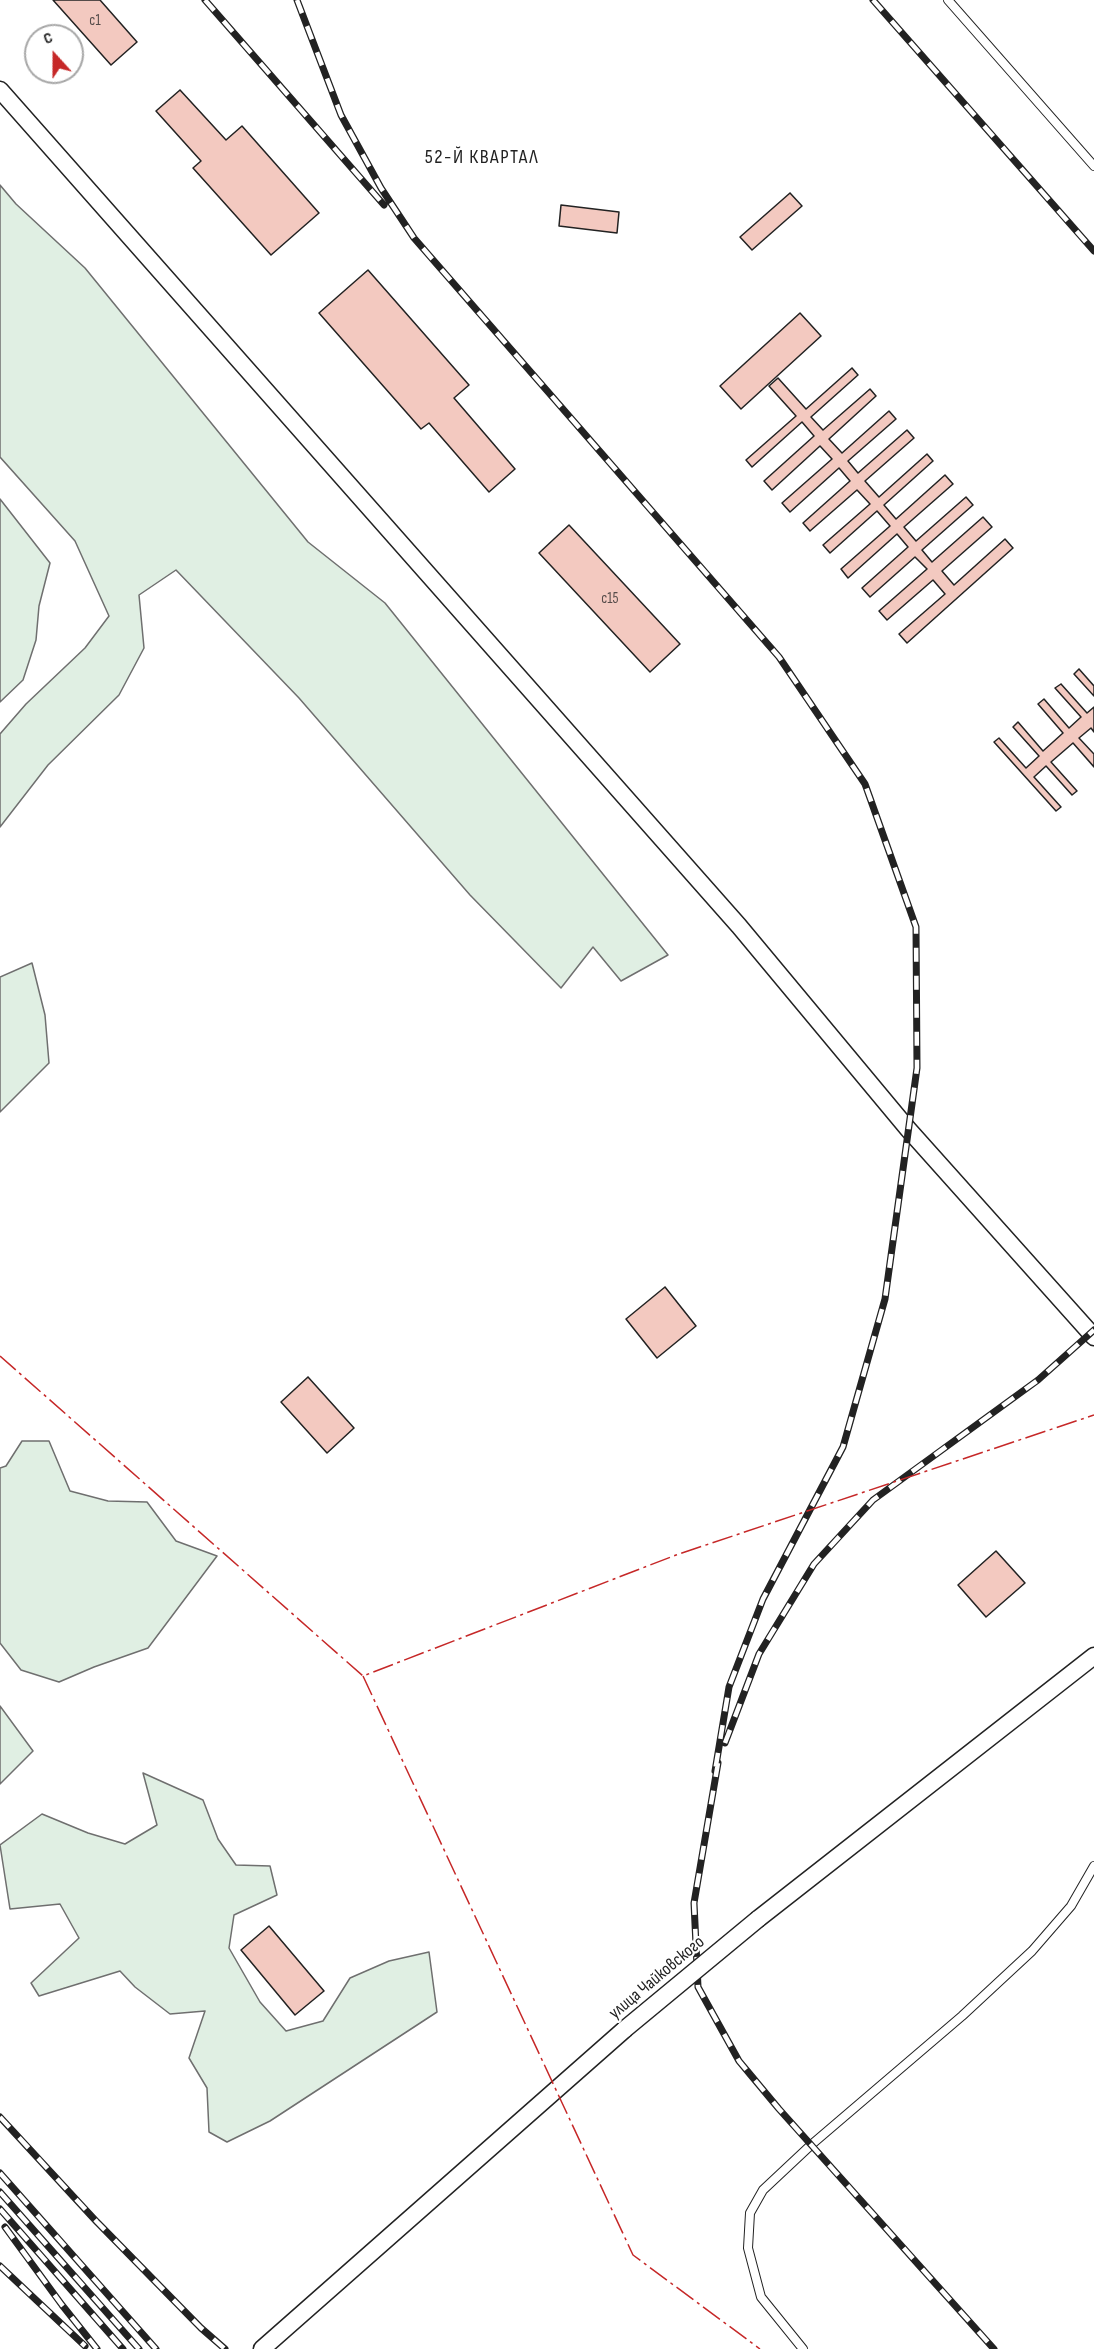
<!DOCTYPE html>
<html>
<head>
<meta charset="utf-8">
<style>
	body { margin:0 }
	#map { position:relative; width:1094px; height:2349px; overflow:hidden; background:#fff; font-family:"Sofia Sans Condensed",sans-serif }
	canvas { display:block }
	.north { position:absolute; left:24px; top:24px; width:60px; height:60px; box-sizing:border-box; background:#fff; border:2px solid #a7a7a7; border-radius:50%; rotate:339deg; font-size:16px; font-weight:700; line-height:24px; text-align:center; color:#222 }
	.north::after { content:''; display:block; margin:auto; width:21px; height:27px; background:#c62828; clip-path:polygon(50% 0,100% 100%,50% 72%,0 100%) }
</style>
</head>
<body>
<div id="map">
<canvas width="1094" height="2349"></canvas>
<div class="north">С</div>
</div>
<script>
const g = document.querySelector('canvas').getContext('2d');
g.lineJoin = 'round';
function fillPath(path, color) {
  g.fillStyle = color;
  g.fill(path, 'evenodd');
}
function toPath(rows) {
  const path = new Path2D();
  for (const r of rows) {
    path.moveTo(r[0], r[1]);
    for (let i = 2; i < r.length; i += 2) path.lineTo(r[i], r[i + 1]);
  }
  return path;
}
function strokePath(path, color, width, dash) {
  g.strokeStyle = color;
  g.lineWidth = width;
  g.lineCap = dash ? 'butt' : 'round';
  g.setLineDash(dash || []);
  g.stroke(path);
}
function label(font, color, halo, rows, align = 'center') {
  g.font = font + ' "Sofia Sans Condensed",sans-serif';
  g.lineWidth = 4.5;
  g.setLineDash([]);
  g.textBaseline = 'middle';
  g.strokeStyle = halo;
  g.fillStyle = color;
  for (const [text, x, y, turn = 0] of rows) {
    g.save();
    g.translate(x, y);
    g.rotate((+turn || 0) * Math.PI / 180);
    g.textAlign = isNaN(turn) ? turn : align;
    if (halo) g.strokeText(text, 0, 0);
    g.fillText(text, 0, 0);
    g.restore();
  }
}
const green = toPath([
	[0,185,16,204,85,268,308,542,385,603,668,955,621,981,593,947,561,988,470,895,299,698,176,570,139,595,144,648,119,695,48,765,0,827,0,734,26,704,85,648,109,616,75,541,0,457,0,185],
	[0,499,50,563,39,606,36,640,23,680,0,702,0,499],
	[32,963,45,1015,49,1063,0,1112,0,977,32,963],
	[22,1441,49,1441,70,1491,108,1501,147,1502,176,1541,217,1556,148,1648,94,1667,59,1682,21,1670,0,1643,0,1468,6,1466,22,1441],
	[0,1706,33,1751,0,1784,0,1706],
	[143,1773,203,1800,218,1839,236,1865,270,1866,277,1895,234,1915,229,1948,260,2002,286,2031,323,2021,350,1978,389,1961,429,1952,437,2012,270,2121,227,2142,209,2132,207,2088,189,2058,205,2011,170,2014,135,1987,120,1971,39,1996,31,1983,79,1938,60,1904,10,1909,0,1845,42,1814,88,1833,125,1844,157,1825,143,1773]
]);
const building = toPath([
	[53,0,100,0,137,42,111,65,53,0],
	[180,90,226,140,242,126,319,213,271,255,193,168,201,161,156,111,180,90],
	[790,193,802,206,752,250,740,237,790,193],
	[561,205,619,212,617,233,559,226,561,205],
	[368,270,469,385,454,398,515,469,489,492,429,423,421,429,319,313,368,270],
	[800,313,821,336,741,409,720,386,800,313],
	[852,368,858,375,811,417,823,430,870,389,876,396,829,439,842,453,889,411,896,419,848,461,858,473,907,430,914,438,865,481,879,497,927,454,933,461,884,505,896,519,945,475,953,484,904,527,916,541,966,497,973,505,922,550,932,562,983,517,992,527,942,571,954,585,1005,539,1013,548,907,643,899,634,945,594,933,580,887,620,879,611,927,569,915,557,870,597,862,588,908,547,897,534,848,578,841,569,890,526,877,511,830,553,823,545,870,504,857,490,810,531,803,523,850,481,839,468,790,512,782,503,832,459,820,446,772,490,764,481,814,436,802,422,752,467,746,460,796,416,769,386,778,378,806,409,852,368],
	[569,525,680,644,650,672,539,553,569,525],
	[1079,669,1094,686,1094,696,1074,674,1079,669],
	[1061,684,1087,713,1094,707,1094,732,1091,728,1079,738,1094,754,1094,767,1073,743,1051,762,1077,791,1072,795,1046,766,1034,777,1061,807,1056,811,994,742,999,738,1026,768,1039,756,1013,727,1018,722,1043,751,1063,733,1038,704,1044,699,1069,728,1081,717,1055,688,1061,684],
	[665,1287,696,1326,657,1358,626,1319,665,1287],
	[308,1377,354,1428,327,1453,281,1402,308,1377],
	[996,1551,1025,1583,986,1617,958,1585,996,1551],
	[269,1926,324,1991,295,2015,241,1950,269,1926]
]);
const service = toPath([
	[948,0,1094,166],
	[803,2349,761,2297,748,2248,750,2213,763,2190,811,2145,962,2016,1032,1951,1071,1906,1094,1866]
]);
const minor = toPath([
	[0,90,739,926,908,1129,1094,1337],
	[758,1919,1094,1656],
	[262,2349,625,2029]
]);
const rail = toPath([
	[205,0,384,205],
	[297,0,341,115,381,188,414,238,779,657,865,784,916,927,917,1068,885,1299,843,1447,763,1599,729,1687,715,1771],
	[873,0,1094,251],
	[725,1743,759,1654,814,1564,873,1500,1038,1380,1094,1330],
	[718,1763,694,1903,698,1987,739,2061,779,2109,994,2349],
	[0,2117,97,2222,201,2328,225,2349],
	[0,2173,156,2349],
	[0,2192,139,2349],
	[0,2209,123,2349],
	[5,2227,62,2305,97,2349],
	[0,2266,85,2346]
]);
const minorBridge = toPath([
	[625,2029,758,1919]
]);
const power = toPath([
	[0,1356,363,1676,676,1555,1094,1415],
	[363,1676,633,2255,760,2349]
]);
const numberNames = [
	["с1",95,21],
	["с15",610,599]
];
const streetNames = [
	["улица Чайковского",657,1978,-40]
];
const neighbourhoodNames = [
	["52-Й КВАРТАЛ",482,158]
];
fillPath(green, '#e0efe3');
strokePath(green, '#6f6f6f', 1.5);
fillPath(building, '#f3c9c0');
strokePath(building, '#222', 1.5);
strokePath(service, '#222', 10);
strokePath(minor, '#222', 19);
strokePath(service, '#fff', 8);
strokePath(minor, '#fff', 16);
strokePath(rail, '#222', 7);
strokePath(rail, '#fff', 4.5, [14]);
strokePath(minorBridge, '#222', 19, []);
strokePath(minorBridge, '#fff', 16);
strokePath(power, '#c62828', 1.5, [21, 4.5, 3, 4.5]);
label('15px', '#564c4a', null, numberNames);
label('18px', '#222', '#fff', streetNames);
g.letterSpacing = '1.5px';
label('20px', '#222', '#fff', neighbourhoodNames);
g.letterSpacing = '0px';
</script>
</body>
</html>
